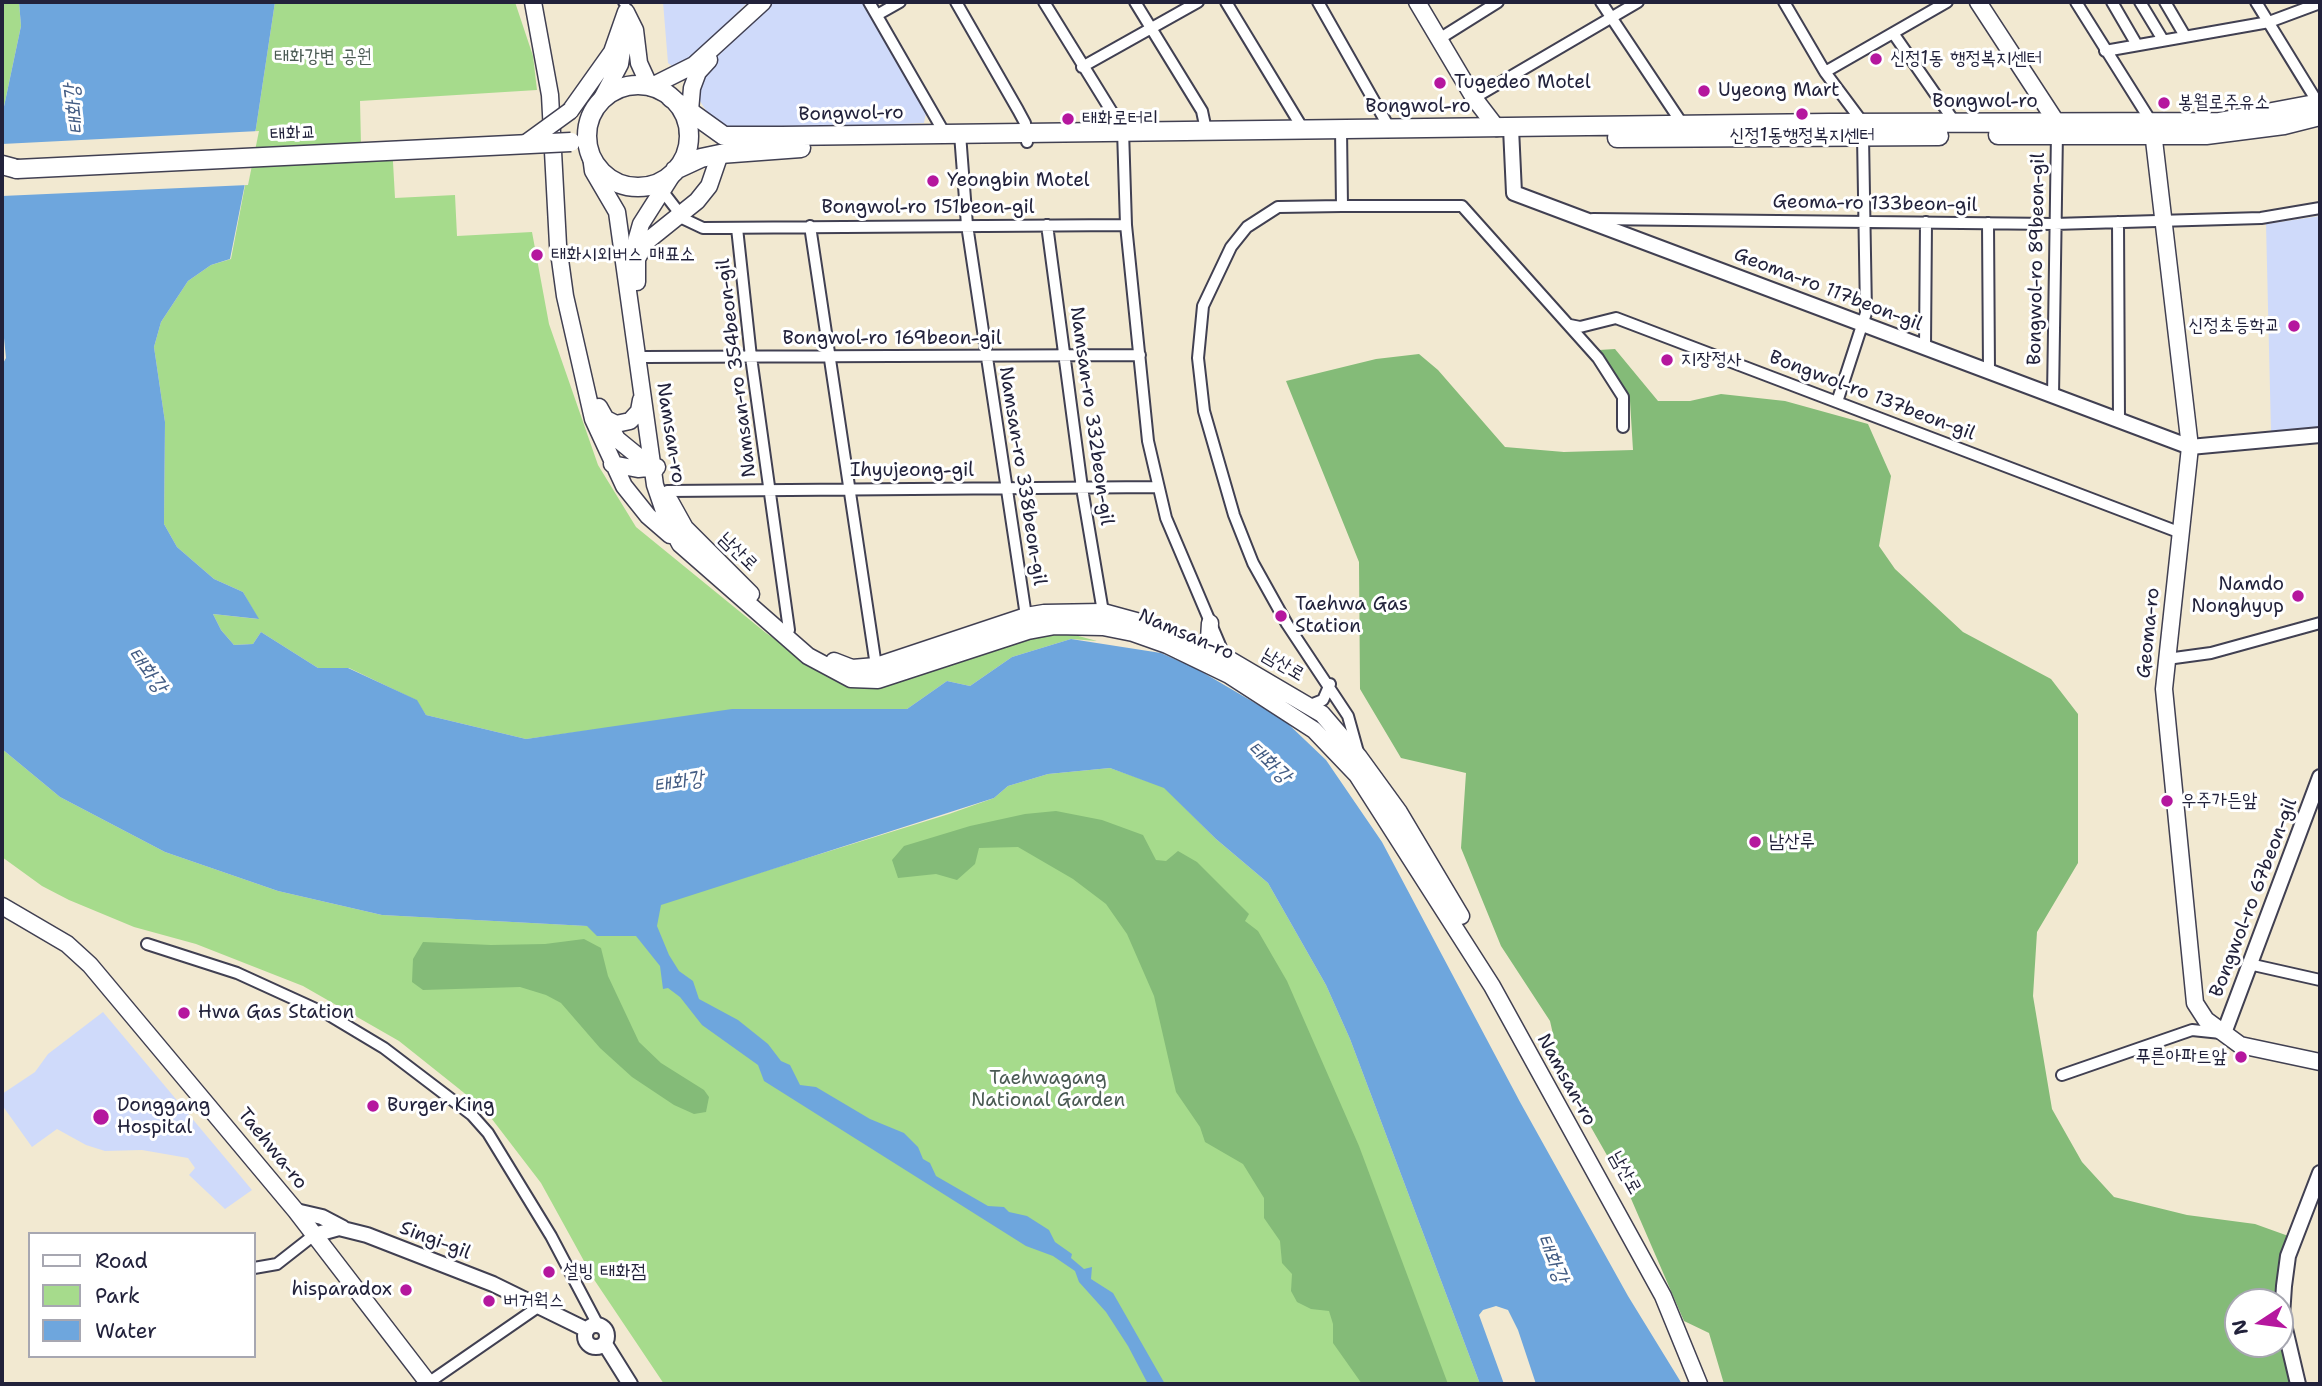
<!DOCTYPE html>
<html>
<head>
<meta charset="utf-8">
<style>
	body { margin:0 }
	#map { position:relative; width:2322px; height:1386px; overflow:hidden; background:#f2e9d1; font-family:"Shantell Sans",sans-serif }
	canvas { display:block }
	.frame { position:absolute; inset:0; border:4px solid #22223b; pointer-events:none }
	.legend { position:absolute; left:28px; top:1232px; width:228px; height:126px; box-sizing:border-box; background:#fff; border:2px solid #a7a7b1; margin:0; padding:9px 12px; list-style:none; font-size:21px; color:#22223b }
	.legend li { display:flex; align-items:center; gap:14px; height:35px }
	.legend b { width:35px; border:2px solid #a7a7b1 }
	.north { position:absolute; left:2224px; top:1288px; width:70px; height:70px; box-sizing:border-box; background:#fff; border:2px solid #a7a7b1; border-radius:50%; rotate:257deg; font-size:19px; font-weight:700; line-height:28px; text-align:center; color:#22223b }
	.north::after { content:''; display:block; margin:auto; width:24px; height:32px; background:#b5179e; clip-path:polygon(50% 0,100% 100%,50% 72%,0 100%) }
</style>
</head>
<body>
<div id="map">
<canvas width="2322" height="1386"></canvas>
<div class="frame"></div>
<ul class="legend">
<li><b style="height:9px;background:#fff"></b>Road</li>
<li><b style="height:19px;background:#a6db8c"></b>Park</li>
<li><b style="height:19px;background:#6ea6dd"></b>Water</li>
</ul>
<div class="north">N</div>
</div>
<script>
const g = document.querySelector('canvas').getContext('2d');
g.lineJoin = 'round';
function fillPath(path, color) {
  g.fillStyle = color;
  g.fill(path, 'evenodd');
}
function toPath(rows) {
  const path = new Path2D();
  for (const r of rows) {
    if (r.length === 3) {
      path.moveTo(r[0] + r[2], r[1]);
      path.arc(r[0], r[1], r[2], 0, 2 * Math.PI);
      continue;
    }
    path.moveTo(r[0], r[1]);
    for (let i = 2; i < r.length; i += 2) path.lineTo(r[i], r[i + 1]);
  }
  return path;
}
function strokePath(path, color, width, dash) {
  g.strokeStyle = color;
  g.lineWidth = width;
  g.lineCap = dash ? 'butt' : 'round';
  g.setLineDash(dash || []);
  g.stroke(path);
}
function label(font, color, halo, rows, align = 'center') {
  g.font = font + ' "Shantell Sans","Poor Story",sans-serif';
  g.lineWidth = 6;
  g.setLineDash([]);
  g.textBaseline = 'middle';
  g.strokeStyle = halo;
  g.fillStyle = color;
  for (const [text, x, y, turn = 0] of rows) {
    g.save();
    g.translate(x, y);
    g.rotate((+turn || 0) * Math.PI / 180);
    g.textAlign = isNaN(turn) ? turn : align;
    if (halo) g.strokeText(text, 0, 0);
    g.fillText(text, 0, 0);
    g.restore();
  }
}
const built = toPath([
	[663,2,748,2,678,71,668,63],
	[771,2,863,2,926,113,924,123,749,131,716,126,698,98,698,85,712,62],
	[2320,216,2320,427,2271,432,2266,224],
	[103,1012,252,1190,225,1209,189,1175,195,1168,188,1158,142,1150,105,1151,86,1145,57,1129,32,1147,2,1105,2,1094,35,1072,48,1054]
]);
const green = toPath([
	[2,2,19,2,21,26,2,116],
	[275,2,515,2,533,56,537,90,360,101,361,145,392,144,395,198,455,195,457,236,532,232,549,324,598,465,636,527,766,633,815,667,878,680,1060,631,1097,641,1071,639,1012,657,970,686,947,681,907,709,748,709,526,739,426,715,416,700,349,668,318,668,261,632,253,644,234,645,221,630,213,614,258,619,243,592,214,579,177,547,164,524,165,422,154,347,161,322,188,281,211,265,231,259,256,128],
	[2,749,60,797,165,852,278,891,382,915,588,926,949,814,994,798,1008,786,1048,774,1110,768,1164,787,1216,839,1268,883,1326,985,1350,1039,1480,1384,664,1384,595,1281,541,1183,485,1110,458,1088,399,1041,303,986,196,944,134,927,69,900,42,886,2,857]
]);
const forest = toPath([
	[1615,349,1658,401,1690,401,1721,394,1785,401,1868,424,1891,476,1879,546,1895,569,1963,632,2051,679,2078,714,2078,863,2037,932,2033,996,2052,1109,2082,1162,2114,1197,2187,1215,2255,1224,2294,1238,2280,1302,2238,1302,2238,1344,2280,1344,2280,1331,2294,1384,1724,1384,1709,1333,1684,1321,1629,1194,1563,1078,1550,1021,1501,946,1461,848,1466,773,1401,758,1360,689,1359,562,1286,381,1376,359,1419,354,1438,370,1505,447,1564,452,1633,450,1630,401,1599,350],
	[1056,811,1102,820,1143,835,1156,860,1166,861,1178,851,1197,862,1249,914,1245,921,1258,931,1287,981,1359,1146,1448,1384,1362,1384,1333,1343,1333,1324,1329,1311,1311,1309,1297,1302,1291,1291,1292,1274,1282,1263,1280,1241,1264,1218,1264,1198,1243,1164,1205,1142,1200,1127,1176,1092,1154,996,1127,934,1106,904,1073,879,1018,847,979,848,975,864,957,880,936,874,898,878,892,860,904,846,970,826,1025,814],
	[584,939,601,948,608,976,639,1042,661,1063,704,1090,709,1097,706,1112,694,1114,674,1105,632,1077,600,1048,561,1003,546,995,520,987,423,990,412,982,413,959,423,942,491,945,545,944]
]);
const water = toPath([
	[19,2,275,2,256,128,230,259,211,265,188,281,161,322,154,347,165,422,164,524,177,547,214,579,243,592,259,619,213,614,221,630,234,645,253,644,261,632,318,668,348,668,417,700,426,715,526,739,732,709,907,709,947,681,970,686,1012,657,1071,639,1161,653,1197,669,1284,720,1326,760,1382,842,1520,1102,1628,1296,1682,1384,1536,1384,1518,1330,1508,1310,1496,1306,1483,1310,1479,1315,1504,1384,1480,1384,1350,1039,1326,985,1268,883,1216,839,1164,788,1110,768,1048,774,1008,786,994,798,661,905,657,926,669,955,679,971,693,981,699,999,738,1020,768,1044,781,1061,790,1065,800,1085,816,1087,870,1119,904,1133,918,1147,923,1159,930,1163,936,1176,988,1206,1004,1207,1009,1212,1027,1216,1049,1230,1055,1242,1072,1254,1071,1258,1084,1269,1092,1267,1091,1279,1113,1293,1165,1384,1148,1384,1128,1346,1106,1312,1079,1282,1075,1271,1053,1256,1026,1246,764,1081,758,1065,702,1025,680,997,668,988,663,989,660,966,636,936,597,936,587,926,382,915,278,891,165,852,60,797,2,749,2,365,6,358,2,318,2,116,21,26]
]);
const pier = toPath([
	[259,131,248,185,2,196,2,144]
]);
const minor = toPath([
	[624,2,625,2],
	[869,2,945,134],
	[956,2,1018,110,1025,123,1027,142],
	[1044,2,1123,130,1126,225,1148,441,1166,518,1225,657],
	[1135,2,1202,111,1206,130],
	[1226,2,1303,129],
	[1318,2,1390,129],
	[1601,2,1683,125],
	[1784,2,1825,72,1863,123],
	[2076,2,2152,123],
	[2112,2,2137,45],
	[2140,2,2163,40],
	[2165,2,2185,36],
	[2256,2,2318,103],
	[877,15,900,2],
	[1893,33,1956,124],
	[1439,39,1498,2],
	[2105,51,2269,22,2320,3],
	[1082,67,1198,2],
	[1825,72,1947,2],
	[1474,98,1638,2],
	[1341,129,1342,206,1462,206,1598,358,1623,397,1623,427],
	[960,134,967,225,1026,616],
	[657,184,684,219,703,228,1126,225],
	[1342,206,1278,207,1247,227,1231,247,1203,306,1198,358,1204,411,1234,515,1253,563,1287,624,1348,716,1358,752],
	[1593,219,2054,224,2261,218,2320,208],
	[2118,222,2119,421],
	[1988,223,1989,371],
	[1047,225,1082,488,1103,612],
	[810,226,876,666],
	[737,228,751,357,789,630],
	[1570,325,1580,327,1616,318,2181,533],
	[1925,347,1926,222],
	[644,357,1140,355],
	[2053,396,2057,132],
	[1837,402,1866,313,1863,136],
	[667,491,1157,487],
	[2167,659,2211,653,2320,623],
	[1308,706,1323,700,1330,684],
	[147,944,237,973,329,1015,384,1048,472,1115,488,1133,551,1236,598,1325],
	[2249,964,2320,980],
	[2062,1075,2192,1030,2221,1033],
	[254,1268,277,1264,314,1235],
	[428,1383,538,1307]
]);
const tertiary = toPath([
	[1511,128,1514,193,2190,447,2320,435],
	[2224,1033,2320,777],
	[296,1211,322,1217,343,1228],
	[314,1235,339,1228,367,1235,493,1284,587,1330],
	[596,1336,11],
	[605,1344,630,1384],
	[2298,1384,2282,1316,2284,1286,2288,1256,2320,1173]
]);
const secondary = toPath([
	[533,2,550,95,558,245,565,296,593,419,624,486,648,516,670,535],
	[1417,2,1474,98,1497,128],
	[1978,2,2057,123],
	[626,12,635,30,639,63,650,87,694,65,763,2],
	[599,104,620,64,624,38],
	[570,111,612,52,626,12],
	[2152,123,2190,447,2164,689,2195,1003,2206,1020,2240,1045,2320,1062],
	[688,133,692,88,698,72,709,60],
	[591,156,593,171,617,212,655,485,666,517,680,544,808,656,851,679,878,680,1028,631,1055,626,1103,627,1133,633,1167,645,1229,675,1314,730,1357,775,1492,986,1663,1296,1699,1384],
	[638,257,646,242,697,201,709,186,720,154],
	[637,282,637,238,641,224,674,172],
	[599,407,617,439,655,470],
	[602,417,616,424,630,421,639,411,641,400],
	[612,464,638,469,657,467],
	[670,501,685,528,751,594],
	[1199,646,1209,639,1210,623],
	[834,661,852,668,876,666,1026,616,1044,613,1103,612,1147,624,1225,657,1322,714,1359,757,1399,812,1461,916],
	[2,906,67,944,90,965,296,1211,429,1384]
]);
const primary = toPath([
	[638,136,51],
	[671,98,724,136,782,136,1829,123,2219,122,2320,103],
	[1998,135,2206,135,2284,125,2320,116],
	[1617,138,1939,136],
	[2,165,17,169],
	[675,170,701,158,720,154,801,148]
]);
const secondaryBridge = toPath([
	[526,143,570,111]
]);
const primaryBridge = toPath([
	[17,169,571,142]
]);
const markers = [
	[1876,59,7,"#b5179e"],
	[1440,83,7,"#b5179e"],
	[1704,91,7,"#b5179e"],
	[2164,103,7,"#b5179e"],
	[1802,114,7,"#b5179e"],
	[1068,119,7,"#b5179e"],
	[933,181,7,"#b5179e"],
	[537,255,7,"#b5179e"],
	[2294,326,7,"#b5179e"],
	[1667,360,7,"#b5179e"],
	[2298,596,7,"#b5179e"],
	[1281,616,7,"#b5179e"],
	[2167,801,7,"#b5179e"],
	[1755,842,7,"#b5179e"],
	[184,1013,7,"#b5179e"],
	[2241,1057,7,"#b5179e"],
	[373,1106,7,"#b5179e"],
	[101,1117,9,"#b5179e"],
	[549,1272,7,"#b5179e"],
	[406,1290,7,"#b5179e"],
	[489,1301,7,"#b5179e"]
];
const parkNames = [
	["태화강변 공원",323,57],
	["Taehwagang",1048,1079],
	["National Garden",1048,1101]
];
const poiNames = [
	["신정1동 행정복지센터",1890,59],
	["Tugedeo Motel",1454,83],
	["Uyeong Mart",1718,91],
	["봉월로주유소",2178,103],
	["태화로터리",1082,119],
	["신정1동행정복지센터",1802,136,"center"],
	["Yeongbin Motel",947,181],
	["태화시외버스 매표소",551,255],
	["신정초등학교",2280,326,"right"],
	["지장정사",1681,360],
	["Namdo",2284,585,"right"],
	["Nonghyup",2284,607,"right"],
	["Taehwa Gas",1295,605],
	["Station",1295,627],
	["우주가든앞",2181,801],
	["남산루",1769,842],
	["Hwa Gas Station",198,1013],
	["푸른아파트앞",2227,1057,"right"],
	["Donggang",117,1106],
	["Hospital",117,1128],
	["Burger King",387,1106],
	["설빙 태화점",563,1272],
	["hisparadox",392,1290,"right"],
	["버거웍스",503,1301]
];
const streetNames = [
	["Bongwol-ro",1985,102],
	["Bongwol-ro",1418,107],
	["Bongwol-ro",851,114,-1],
	["태화교",293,134,-3],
	["Geoma-ro 133beon-gil",1875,204,1],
	["Bongwol-ro 151beon-gil",928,208],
	["Bongwol-ro 89beon-gil",2037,259,-89],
	["Geoma-ro 117beon-gil",1828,290,21],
	["Bongwol-ro 169beon-gil",892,339],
	["Namsan-ro 354beon-gil",737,368,-97],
	["Bongwol-ro 137beon-gil",1872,396,21],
	["Namsan-ro 332beon-gil",1091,416,82],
	["Namsan-ro",670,433,81],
	["Ihyujeong-gil",912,471],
	["Namsan-ro 338beon-gil",1022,476,81],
	["남산로",738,552,45],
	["Geoma-ro",2149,633,-84],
	["Namsan-ro",1186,635,23],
	["남산로",1283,665,31],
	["Bongwol-ro 67beon-gil",2254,898,-69],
	["Namsan-ro",1566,1080,61],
	["Taehwa-ro",272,1149,51],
	["남산로",1625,1173,61],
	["Singi-gil",435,1241,21]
];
const waterNames = [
	["태화강",75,109,-97],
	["태화강",147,671,53],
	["태화강",1269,763,43],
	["태화강",679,783,-10],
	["태화강",1552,1259,67]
];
fillPath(built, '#cfdafa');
fillPath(green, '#a6db8c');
fillPath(forest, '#84bb78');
fillPath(water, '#6ea6dd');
fillPath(pier, '#f2e9d1');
strokePath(minor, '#414052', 14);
strokePath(tertiary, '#414052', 18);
strokePath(secondary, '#414052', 19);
strokePath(primary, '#414052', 21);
strokePath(minor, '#fff', 10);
strokePath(tertiary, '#fff', 14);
strokePath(secondary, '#fff', 16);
strokePath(primary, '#fff', 18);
strokePath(secondaryBridge, '#414052', 19, []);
strokePath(primaryBridge, '#414052', 21, []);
strokePath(secondaryBridge, '#fff', 16);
strokePath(primaryBridge, '#fff', 18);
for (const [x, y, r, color] of markers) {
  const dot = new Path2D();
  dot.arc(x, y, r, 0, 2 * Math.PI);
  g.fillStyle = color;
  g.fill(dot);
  strokePath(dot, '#fff', 2.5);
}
label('19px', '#4a5a53', '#fff', parkNames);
label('19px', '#22223b', '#fff', poiNames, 'left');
label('19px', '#22223b', '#fff', streetNames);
label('italic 21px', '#445d84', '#fff', waterNames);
</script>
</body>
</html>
